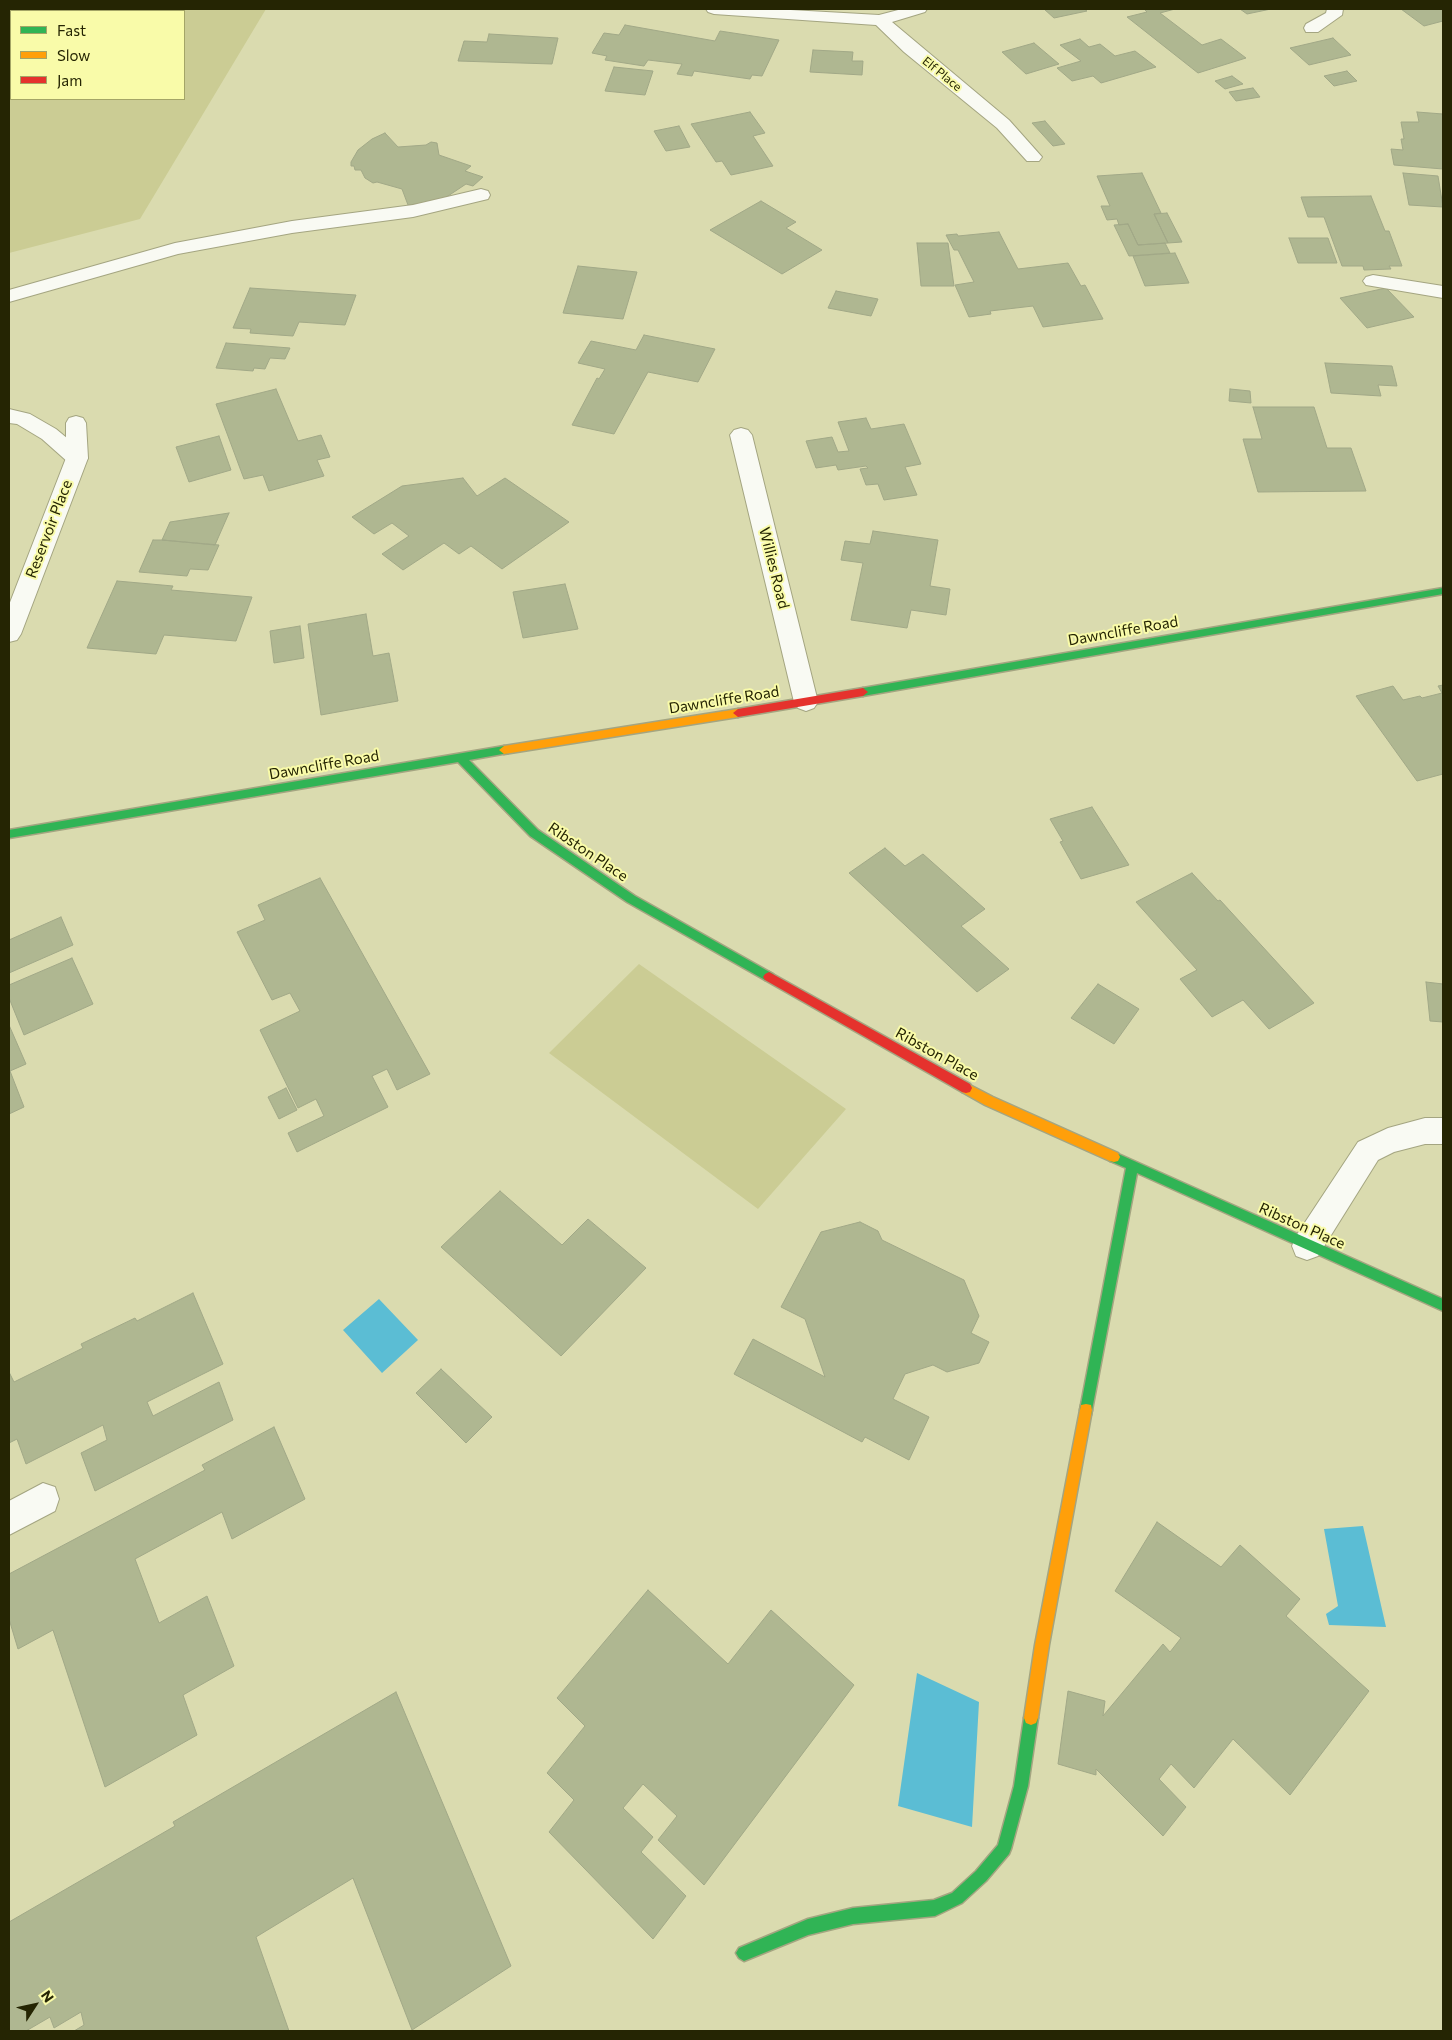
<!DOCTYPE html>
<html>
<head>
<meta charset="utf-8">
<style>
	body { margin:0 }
	#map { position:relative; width:1452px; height:2040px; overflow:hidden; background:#dadbaf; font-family:Commissioner,sans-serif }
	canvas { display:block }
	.frame { position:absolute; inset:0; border:10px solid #252503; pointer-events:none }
	.legend { position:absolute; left:10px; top:10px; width:175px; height:90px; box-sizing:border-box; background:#f9fba9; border:1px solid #a4a567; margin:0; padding:6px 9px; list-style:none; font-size:15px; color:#252503 }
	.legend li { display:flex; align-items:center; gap:10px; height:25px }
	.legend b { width:25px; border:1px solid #a4a567 }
	.north { position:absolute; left:10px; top:1980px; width:50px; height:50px; -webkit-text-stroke:4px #f9fba9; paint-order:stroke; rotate:55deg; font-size:14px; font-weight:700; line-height:20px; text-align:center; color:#252503 }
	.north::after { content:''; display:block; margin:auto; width:18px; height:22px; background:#252503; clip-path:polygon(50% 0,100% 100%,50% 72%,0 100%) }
</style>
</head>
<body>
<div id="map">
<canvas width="1452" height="2040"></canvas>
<div class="frame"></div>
<ul class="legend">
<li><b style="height:6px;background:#30b455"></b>Fast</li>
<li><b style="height:6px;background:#ff9f0a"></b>Slow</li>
<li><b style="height:6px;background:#e5322d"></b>Jam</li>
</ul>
<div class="north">N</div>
</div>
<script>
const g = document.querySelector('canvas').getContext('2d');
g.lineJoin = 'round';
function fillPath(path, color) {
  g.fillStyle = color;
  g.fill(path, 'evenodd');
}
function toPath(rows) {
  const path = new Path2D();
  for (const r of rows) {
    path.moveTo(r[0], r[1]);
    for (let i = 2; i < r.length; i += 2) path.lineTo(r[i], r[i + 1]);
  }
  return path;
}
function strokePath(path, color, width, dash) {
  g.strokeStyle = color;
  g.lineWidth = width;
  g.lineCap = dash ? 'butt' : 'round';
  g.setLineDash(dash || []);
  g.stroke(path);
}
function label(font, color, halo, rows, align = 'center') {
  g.font = font + ' Commissioner,sans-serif';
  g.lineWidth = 4;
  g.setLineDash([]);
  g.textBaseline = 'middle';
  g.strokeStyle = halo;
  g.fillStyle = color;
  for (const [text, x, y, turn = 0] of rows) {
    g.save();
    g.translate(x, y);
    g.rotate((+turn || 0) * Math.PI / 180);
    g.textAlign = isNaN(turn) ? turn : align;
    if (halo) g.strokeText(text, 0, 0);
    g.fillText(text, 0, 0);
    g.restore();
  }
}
const green = toPath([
	[9,9,266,9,140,219,9,253],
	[11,11,184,11,184,99,11,99],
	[639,964,846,1109,758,1209,549,1053]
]);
const water = toPath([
	[379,1299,418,1340,382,1373,343,1330],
	[1363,1526,1386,1627,1329,1625,1326,1614,1338,1606,1324,1529],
	[917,1673,979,1702,972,1827,898,1806]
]);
const building = toPath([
	[1044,9,1084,9,1087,11,1054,18,1044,9],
	[1144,9,1175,9,1160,13,1202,45,1221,39,1246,58,1198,73,1127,17,1147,12,1144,9],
	[1240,9,1271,9,1247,14,1240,9],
	[1401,9,1443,9,1443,21,1424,26,1401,9],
	[625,25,715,41,720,31,779,40,762,76,752,75,750,79,694,71,692,76,677,74,682,64,648,60,644,66,605,60,607,56,592,53,604,33,619,35,625,25],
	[489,34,558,38,552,64,458,61,464,41,487,42,489,34],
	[1333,38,1351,55,1309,65,1290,48,1333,38],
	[1080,39,1089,47,1100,44,1115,56,1135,51,1156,67,1101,83,1093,76,1072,81,1057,68,1081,61,1060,45,1080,39],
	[1034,43,1059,64,1026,74,1002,52,1034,43],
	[813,50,853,52,852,61,863,61,862,75,810,72,813,50],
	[614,67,653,71,645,95,605,91,614,67],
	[1347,71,1357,81,1334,86,1324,76,1347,71],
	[1232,76,1243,84,1225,89,1215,81,1232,76],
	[1253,88,1260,97,1236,101,1229,92,1253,88],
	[750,112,765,133,753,136,773,166,731,175,722,161,716,162,691,124,750,112],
	[1417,112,1443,114,1443,169,1394,165,1391,149,1403,150,1401,139,1404,139,1401,122,1419,122,1417,112],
	[1045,121,1065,144,1053,146,1032,123,1045,121],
	[679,126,690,147,666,151,654,131,679,126],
	[385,133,398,147,426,145,431,142,437,143,439,155,471,166,465,171,483,177,473,186,466,184,445,198,427,203,408,205,402,189,377,182,373,183,365,178,361,170,355,170,354,166,351,166,351,162,358,150,372,139,385,133],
	[1142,173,1161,213,1154,214,1168,243,1138,245,1128,224,1119,225,1117,219,1107,220,1101,206,1110,206,1097,176,1142,173],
	[1403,173,1438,176,1443,207,1409,205,1403,173],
	[1371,196,1385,231,1389,231,1402,266,1389,266,1391,269,1364,270,1363,266,1342,266,1324,217,1308,217,1301,197,1371,196],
	[761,201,796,222,786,228,822,250,782,274,710,230,761,201],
	[1167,213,1182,242,1168,243,1154,214,1167,213],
	[1128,224,1138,245,1165,243,1170,253,1129,256,1114,225,1128,224],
	[999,232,1018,269,1068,263,1081,286,1085,285,1103,319,1043,327,1033,306,990,311,991,314,969,317,955,285,974,282,958,250,954,250,946,235,957,234,958,236,999,232],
	[1289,238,1328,238,1337,263,1298,263,1289,238],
	[917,243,948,243,954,286,921,286,917,243],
	[1175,253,1189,283,1145,286,1133,256,1175,253],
	[578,266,637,272,623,319,563,313,578,266],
	[250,288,356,295,345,325,299,322,293,336,250,333,251,329,233,328,250,288],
	[1386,288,1414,317,1367,328,1340,298,1386,288],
	[836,291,878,299,871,316,828,308,836,291],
	[644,335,715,349,698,382,648,372,614,434,572,425,597,378,599,379,605,369,578,363,591,341,636,350,644,335],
	[226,343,290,348,285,359,270,358,265,369,254,368,253,371,216,368,226,343],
	[1325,363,1392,366,1397,386,1378,385,1381,396,1331,393,1325,363],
	[276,389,298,441,321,435,330,457,317,460,324,476,269,491,263,475,244,479,216,404,276,389],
	[1230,389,1250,391,1251,403,1229,401,1230,389],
	[1253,407,1314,407,1327,448,1351,448,1366,491,1258,492,1243,439,1262,439,1253,407],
	[866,418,871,429,904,424,921,464,905,467,917,495,884,500,878,484,866,485,860,469,868,468,866,466,838,470,836,465,816,468,806,441,832,437,838,452,849,451,838,422,866,418],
	[219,436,231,470,189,482,176,447,219,436],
	[463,478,477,496,505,478,569,522,502,569,471,546,459,554,444,543,403,570,382,554,409,536,392,523,374,534,352,517,402,486,463,478],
	[229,513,215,545,162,540,170,522,229,513],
	[873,531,938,540,930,586,950,589,946,615,911,610,907,628,851,620,863,563,841,560,845,541,870,544,873,531],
	[153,540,162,540,219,545,208,570,190,569,187,576,139,572,153,540],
	[117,581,173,586,171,590,252,597,236,641,164,635,156,654,87,648,117,581],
	[565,584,578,629,523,638,513,592,565,584],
	[366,614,373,656,389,653,398,701,321,715,308,624,366,614],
	[300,626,304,658,274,663,270,631,300,626],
	[1443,685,1443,774,1417,781,1356,696,1393,686,1403,700,1420,696,1422,698,1442,693,1438,686,1443,685],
	[1092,807,1129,865,1081,879,1060,842,1063,841,1050,819,1092,807],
	[885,848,905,866,923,854,985,909,961,926,1009,969,977,992,849,873,885,848],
	[1192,873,1218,901,1220,900,1314,1003,1269,1029,1243,1000,1212,1017,1180,979,1197,970,1136,902,1192,873],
	[320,878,430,1074,397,1090,387,1069,372,1076,388,1107,297,1152,288,1133,324,1116,316,1099,298,1108,260,1030,300,1011,290,993,272,1000,237,932,265,920,258,905,320,878],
	[61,917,73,945,9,973,9,940,61,917],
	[72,958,93,1004,24,1035,9,998,9,985,72,958],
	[1426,982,1443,984,1443,1022,1430,1021,1426,982],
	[1098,984,1139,1009,1114,1044,1071,1018,1098,984],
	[9,1025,26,1064,10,1071,24,1107,9,1114,9,1025],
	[286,1088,297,1110,279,1119,268,1097,286,1088],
	[500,1191,562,1245,588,1219,646,1268,561,1356,441,1247,500,1191],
	[860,1222,878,1231,882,1240,964,1280,979,1316,971,1333,989,1342,979,1363,947,1372,933,1365,905,1374,893,1399,929,1417,909,1460,865,1437,862,1442,734,1374,753,1339,825,1377,805,1319,781,1307,821,1232,860,1222],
	[193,1293,223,1364,147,1402,153,1416,219,1382,233,1420,95,1491,81,1453,107,1440,103,1425,26,1464,17,1439,9,1443,9,1372,14,1382,83,1348,81,1344,135,1318,137,1321,193,1293],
	[441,1369,492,1417,466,1443,416,1393,441,1369],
	[274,1427,305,1499,232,1539,222,1512,135,1559,159,1623,207,1596,234,1666,183,1695,197,1735,105,1787,53,1630,18,1649,9,1619,9,1574,205,1470,202,1465,274,1427],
	[1157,1522,1221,1567,1240,1545,1300,1599,1286,1616,1369,1691,1290,1795,1233,1739,1194,1788,1171,1764,1159,1779,1186,1807,1163,1836,1096,1769,1096,1775,1058,1764,1068,1691,1105,1701,1103,1716,1163,1644,1170,1652,1181,1638,1115,1591,1157,1522],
	[648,1590,728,1664,771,1610,854,1685,704,1885,658,1840,677,1816,643,1784,623,1808,653,1837,641,1852,686,1896,653,1939,549,1832,574,1800,547,1773,585,1726,557,1698,648,1590],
	[396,1692,511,1966,412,2030,353,1878,256,1937,289,2031,74,2031,84,2025,81,2012,54,2028,50,2017,26,2031,9,2031,9,1922,175,1826,173,1822,396,1692]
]);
const lane = toPath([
	[481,189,488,191,490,195,488,199,413,217,292,233,178,254,9,302,9,290,175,243,292,221,413,205,481,189],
	[9,409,30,414,56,429,85,453,88,458,85,463,77,465,69,463,42,439,17,424,9,423,9,409]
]);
const street = toPath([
	[706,9,773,9,879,15,902,9,927,9,925,12,892,22,1009,120,1042,157,1039,161,1027,161,997,128,904,52,876,25,714,14,708,12,706,9],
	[1327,9,1343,9,1342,15,1318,32,1306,32,1304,28,1306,24,1326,13,1327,9],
	[1373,275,1443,286,1443,298,1366,285,1363,281,1366,277,1373,275],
	[76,416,83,418,86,423,88,458,21,634,17,640,9,642,9,605,66,458,66,423,69,418,76,416],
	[741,428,748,430,752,435,818,702,814,708,806,711,798,708,794,702,730,435,734,430,741,428],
	[1425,1118,1443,1118,1443,1144,1425,1144,1394,1152,1378,1160,1318,1256,1307,1260,1296,1256,1292,1246,1296,1236,1358,1142,1388,1128,1425,1118],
	[43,1483,55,1487,59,1499,55,1511,9,1535,9,1501,43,1483]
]);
const fast = toPath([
	[1443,588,1443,594,863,696,858,692,863,688,1443,588],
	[504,746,508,747,509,750,508,753,469,760,538,830,635,896,773,974,775,977,773,980,765,980,627,902,530,836,458,762,9,838,9,830,504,746],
	[1114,1152,1443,1299,1443,1311,1137,1173,1092,1410,1091,1415,1086,1416,1081,1415,1080,1410,1126,1168,1110,1161,1108,1157,1110,1153,1114,1152],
	[1031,1711,1036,1713,1038,1718,1028,1786,1011,1849,1009,1854,986,1881,962,1903,935,1916,853,1924,808,1935,744,1961,739,1958,736,1953,739,1948,808,1919,853,1908,934,1900,952,1893,976,1871,998,1845,1014,1786,1024,1718,1026,1713,1031,1711]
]);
const slow = toPath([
	[738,709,743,713,738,717,504,754,499,750,504,746,738,709],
	[966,1083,993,1097,1118,1153,1120,1157,1118,1161,1114,1162,1110,1161,985,1105,962,1092,960,1088,962,1084,966,1083],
	[1086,1404,1091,1405,1092,1410,1049,1645,1038,1718,1036,1723,1031,1725,1026,1723,1024,1718,1035,1645,1080,1410,1081,1405,1086,1404]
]);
const jam = toPath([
	[863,688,868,692,863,696,738,717,733,713,738,709,863,688],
	[769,972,970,1084,972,1088,970,1092,966,1093,962,1092,765,980,763,977,765,974,769,972]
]);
const farStreetnames = [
	["Elf Place",942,74,39]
];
const streetNames = [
	["Reservoir Place",49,529,-69],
	["Willies Road",774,568,76],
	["Dawncliffe Road",1123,631,-10],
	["Dawncliffe Road",724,700,-9],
	["Dawncliffe Road",324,765,-10],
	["Ribston Place",588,852,34],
	["Ribston Place",937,1054,29],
	["Ribston Place",1302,1226,24]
];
fillPath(green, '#cbcc94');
fillPath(water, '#5bbdd4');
fillPath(building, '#afb791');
strokePath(building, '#a1a887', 1);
strokePath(lane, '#a4a581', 2);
strokePath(street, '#a4a581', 2);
strokePath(fast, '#a4a581', 3);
strokePath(slow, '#a4a581', 3);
strokePath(jam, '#a4a581', 3);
fillPath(lane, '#f9faf3');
fillPath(street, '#f9faf3');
fillPath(fast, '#30b455');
fillPath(slow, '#ff9f0a');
fillPath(jam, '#e5322d');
label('12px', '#252503', '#f9fba9', farStreetnames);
label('15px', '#252503', '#f9fba9', streetNames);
</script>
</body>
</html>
